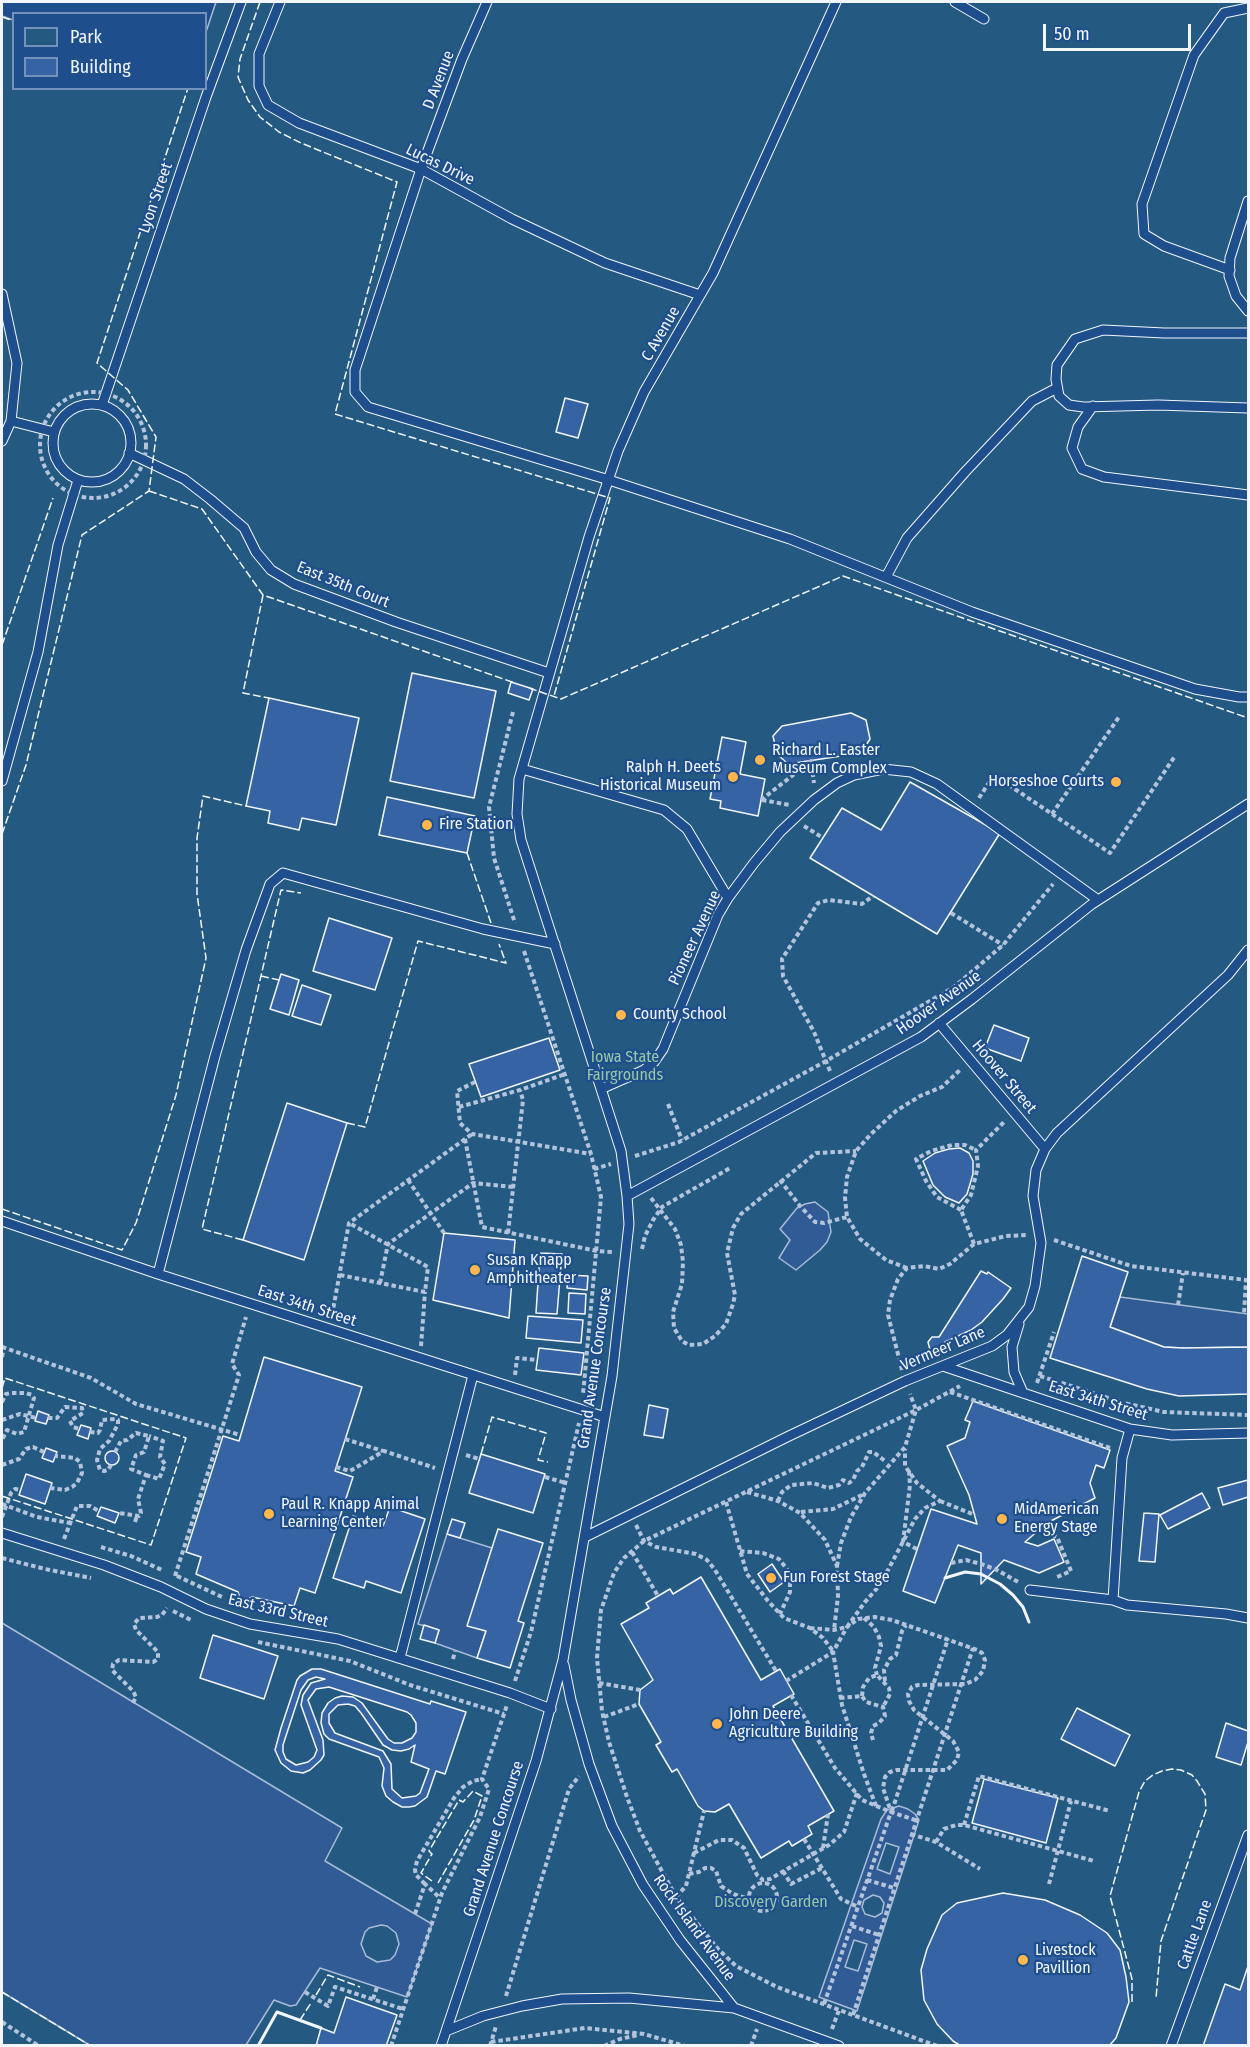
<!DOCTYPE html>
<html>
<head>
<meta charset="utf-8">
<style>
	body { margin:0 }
	#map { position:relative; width:1250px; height:2047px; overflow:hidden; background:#1f4e8c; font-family:"Fira Sans Condensed",sans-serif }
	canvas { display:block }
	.frame { position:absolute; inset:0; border:3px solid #f2f6ff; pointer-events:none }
	.legend { position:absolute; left:12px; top:12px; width:195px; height:78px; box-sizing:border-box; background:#1f4e8c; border:2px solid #7391ba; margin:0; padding:8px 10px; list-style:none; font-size:18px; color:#f2f6ff }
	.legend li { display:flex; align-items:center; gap:12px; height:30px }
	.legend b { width:30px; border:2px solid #7391ba }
	.scale { position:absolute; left:1043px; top:24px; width:148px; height:27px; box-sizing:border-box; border:3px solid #f2f6ff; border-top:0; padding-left:8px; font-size:18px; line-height:21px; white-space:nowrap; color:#f2f6ff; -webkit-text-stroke:4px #1f4e8c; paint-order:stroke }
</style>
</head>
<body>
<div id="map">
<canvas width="1250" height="2047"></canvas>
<div class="frame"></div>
<ul class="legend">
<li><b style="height:16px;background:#245a82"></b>Park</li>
<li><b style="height:16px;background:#3563a3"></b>Building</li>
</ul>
<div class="scale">50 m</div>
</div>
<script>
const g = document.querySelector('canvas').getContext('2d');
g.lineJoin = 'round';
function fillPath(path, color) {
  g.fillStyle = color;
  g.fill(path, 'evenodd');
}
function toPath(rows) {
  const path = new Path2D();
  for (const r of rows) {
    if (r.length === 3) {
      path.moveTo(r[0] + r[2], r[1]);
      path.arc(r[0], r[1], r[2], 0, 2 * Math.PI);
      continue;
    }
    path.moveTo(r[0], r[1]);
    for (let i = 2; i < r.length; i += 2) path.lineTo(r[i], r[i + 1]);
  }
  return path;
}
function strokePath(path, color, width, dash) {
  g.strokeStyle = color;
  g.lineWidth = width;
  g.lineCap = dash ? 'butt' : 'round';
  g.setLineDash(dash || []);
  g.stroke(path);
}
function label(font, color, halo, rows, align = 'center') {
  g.font = font + ' "Fira Sans Condensed",sans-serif';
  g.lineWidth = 4.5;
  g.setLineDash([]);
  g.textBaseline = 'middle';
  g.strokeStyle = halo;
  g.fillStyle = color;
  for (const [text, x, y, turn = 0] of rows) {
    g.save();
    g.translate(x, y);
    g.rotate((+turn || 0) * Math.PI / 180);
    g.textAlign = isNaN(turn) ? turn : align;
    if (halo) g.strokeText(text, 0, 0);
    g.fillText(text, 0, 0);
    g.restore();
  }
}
const green = toPath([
	[216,2,1248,2,1248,2045,2,2045,2,16,13,20,14,88,206,88,206,32,216,2]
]);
const parking = toPath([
	[815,1202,828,1212,831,1232,827,1242,820,1250,796,1270,779,1258,790,1240,780,1229,797,1208,805,1204,815,1202],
	[1120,1297,1248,1314,1248,1347,1183,1348,1164,1347,1110,1327,1120,1297],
	[447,1534,492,1548,468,1625,486,1631,477,1658,435,1643,439,1630,418,1624,447,1534],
	[2,1623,342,1828,325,1861,432,1924,407,1997,320,1968,296,2005,290,2006,274,2000,246,2045,91,2046,2,1992,2,1623],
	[381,1925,387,1926,396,1933,399,1944,395,1955,390,1960,377,1962,366,1956,361,1944,365,1932,369,1928,381,1925],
	[899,1806,908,1809,915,1814,919,1820,857,2011,819,1997,881,1819,887,1810,899,1806],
	[886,1843,899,1847,890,1874,877,1869,886,1843],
	[873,1895,880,1897,884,1903,882,1913,875,1917,865,1914,862,1907,864,1900,873,1895],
	[854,1940,867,1944,858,1971,845,1967,854,1940]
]);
const building = toPath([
	[565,398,588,404,578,438,556,432,565,398],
	[412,673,496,691,474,798,390,781,412,673],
	[511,682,533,689,529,700,508,693,511,682],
	[269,698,359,718,336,825,302,818,299,830,268,823,270,811,246,806,269,698],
	[851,713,866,720,870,739,861,753,788,764,777,754,773,736,782,726,851,713],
	[722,737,746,742,740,774,765,779,758,816,720,808,721,801,710,799,722,737],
	[910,782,1000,833,937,934,810,858,842,808,881,830,910,782],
	[387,797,475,816,467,853,379,835,387,797],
	[329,918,392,938,375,990,313,971,329,918],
	[281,974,299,980,289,1015,270,1009,281,974],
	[302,985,331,995,321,1025,292,1016,302,985],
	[994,1025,1029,1038,1021,1061,985,1048,994,1025],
	[549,1038,560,1070,481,1097,469,1064,549,1038],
	[287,1103,347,1123,304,1260,243,1240,287,1103],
	[960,1148,969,1153,973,1161,973,1174,967,1194,959,1203,945,1197,933,1185,923,1161,935,1153,949,1149,960,1148],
	[444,1233,515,1240,509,1318,433,1300,444,1233],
	[540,1253,562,1254,557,1314,536,1313,540,1253],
	[1082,1256,1128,1272,1110,1327,1164,1347,1183,1348,1248,1347,1248,1336,1248,1394,1179,1396,1147,1389,1050,1358,1082,1256],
	[981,1271,987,1274,988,1272,1011,1288,1003,1299,982,1322,971,1330,945,1342,946,1350,943,1354,936,1356,931,1354,928,1342,932,1337,939,1337,981,1271],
	[568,1275,588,1276,587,1290,567,1288,568,1275],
	[569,1293,586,1294,585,1314,568,1313,569,1293],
	[528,1316,583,1320,581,1343,526,1338,528,1316],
	[539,1348,584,1353,581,1375,536,1370,539,1348],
	[264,1357,362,1387,335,1471,353,1477,315,1593,300,1588,294,1606,252,1597,242,1603,238,1592,196,1574,201,1557,186,1552,223,1436,239,1441,264,1357],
	[973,1401,1110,1450,1104,1468,1096,1465,1090,1483,1095,1498,1047,1523,1025,1542,1038,1546,1054,1539,1064,1562,1039,1573,1004,1560,981,1584,981,1553,958,1545,935,1603,903,1591,931,1509,977,1524,969,1495,947,1446,965,1438,970,1422,965,1420,973,1401],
	[649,1405,668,1409,663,1438,644,1435,649,1405],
	[38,1411,49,1415,46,1424,35,1421,38,1411],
	[81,1425,91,1428,88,1439,77,1435,81,1425],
	[46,1448,57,1452,53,1462,42,1458,46,1448],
	[112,1458,7],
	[481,1454,545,1474,533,1513,469,1493,481,1454],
	[26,1474,52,1483,45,1504,19,1495,26,1474],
	[1248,1480,1248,1497,1223,1505,1218,1488,1248,1480],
	[1202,1493,1210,1508,1168,1529,1160,1515,1202,1493],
	[101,1507,119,1513,115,1523,97,1516,101,1507],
	[390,1507,425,1519,401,1593,366,1581,364,1588,333,1578,353,1516,383,1526,390,1507],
	[1144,1513,1159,1514,1155,1562,1139,1561,1144,1513],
	[452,1519,465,1523,460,1538,447,1534,452,1519],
	[498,1529,543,1543,518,1621,524,1623,510,1668,477,1658,486,1631,467,1626,498,1529],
	[772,1564,784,1582,770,1592,758,1574,772,1564],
	[701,1577,761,1680,780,1669,794,1694,773,1706,834,1811,808,1826,812,1834,792,1846,789,1841,761,1858,729,1804,715,1812,704,1811,698,1806,677,1769,672,1772,656,1745,661,1742,639,1704,640,1690,653,1680,621,1624,649,1608,646,1603,670,1589,673,1594,701,1577],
	[424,1625,439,1630,435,1643,420,1639,424,1625],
	[213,1635,278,1656,264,1699,200,1678,213,1635],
	[312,1669,321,1669,430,1704,431,1701,466,1712,445,1774,436,1771,427,1797,415,1806,409,1807,402,1807,393,1802,386,1796,382,1786,384,1768,379,1757,329,1739,324,1734,321,1723,322,1713,328,1703,335,1698,342,1696,353,1697,362,1703,388,1739,394,1743,402,1743,412,1738,416,1732,416,1723,411,1715,407,1712,329,1687,316,1689,308,1700,323,1740,324,1755,321,1760,310,1770,303,1773,291,1771,281,1763,275,1750,281,1728,297,1680,300,1676,312,1669],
	[316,1677,325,1679,311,1683,303,1695,301,1705,317,1750,314,1757,308,1762,296,1765,286,1759,283,1752,283,1745,301,1690,308,1680,316,1677],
	[348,1704,355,1706,361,1713,383,1745,392,1750,401,1751,409,1749,415,1745,411,1762,429,1769,420,1793,416,1796,402,1798,392,1789,391,1764,383,1751,335,1733,329,1723,329,1714,338,1705,348,1704],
	[1077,1708,1130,1735,1115,1766,1061,1739,1077,1708],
	[1226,1723,1248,1731,1248,1742,1241,1765,1216,1757,1226,1723],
	[984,1779,1058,1798,1046,1843,972,1823,984,1779],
	[1003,1893,1045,1900,1080,1915,1107,1933,1120,1950,1126,1977,1129,2002,1116,2038,1109,2046,961,2046,953,2041,937,2024,924,2000,921,1970,927,1949,942,1915,957,1903,1003,1893],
	[1248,1966,1248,2046,1203,2046,1225,1984,1240,1990,1248,1966],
	[346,1997,397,2015,386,2046,316,2046,321,2028,334,2033,346,1997]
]);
const path = toPath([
	[93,445,53],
	[513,712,489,807,494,858,515,923],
	[979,798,994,775,1110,853,1175,756],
	[761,800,811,761,814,783],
	[762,800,790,805],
	[1052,814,1119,717],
	[804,826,823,838],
	[951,913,1003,945],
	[524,951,591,1154,601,1197,583,1395],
	[830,1071,814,1032,783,976,782,959,818,903,829,900,862,904,873,896],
	[475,1082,457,1091,460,1123,472,1134,591,1154],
	[668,1104,682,1140],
	[459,1107,520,1090,565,1074],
	[465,1139,482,1227,597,1251,613,1252],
	[635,1156,679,1142,826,1061,954,987,1003,945,1053,884],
	[594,1169,611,1164],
	[408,1180,444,1233],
	[780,1180,800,1206,815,1222,824,1223,847,1217],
	[651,1198,675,1229,681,1245,683,1262,682,1284,673,1312,674,1328,682,1341,689,1345,703,1344,715,1336,726,1324,733,1304,735,1295,727,1253,733,1228,741,1214,816,1153,856,1151],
	[961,1210,937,1197,926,1181,916,1159,931,1151,952,1145,965,1145,976,1150],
	[508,1233,523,1100,520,1090],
	[1054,1240,1131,1266,1246,1280,1244,1314],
	[974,1244,961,1210,971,1195,978,1166,976,1150,1005,1121],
	[642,1249,645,1236,653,1220,662,1207,730,1168],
	[907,1268,886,1260,860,1239,847,1217,845,1198,847,1177,856,1151,871,1134,896,1111,920,1096,942,1087,961,1069],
	[340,1275,425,1292,428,1267,349,1223],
	[380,1283,388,1244,473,1183,513,1187],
	[1178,1305,1183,1273],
	[332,1315,349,1223,472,1134],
	[421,1346,425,1292],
	[2,1347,91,1378,136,1404,240,1435],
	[2,1357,4,1348],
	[902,1370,888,1315,890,1300,898,1279,907,1268,924,1266,939,1269,950,1264,974,1244,1006,1236,1027,1235],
	[515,1375,517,1358,537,1360],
	[1040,1376,1124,1403,1164,1412,1248,1415],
	[1037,1383,1054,1332],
	[950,1392,1110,1448],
	[2,1402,6,1394,11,1393,26,1393,32,1395,34,1398,24,1432,17,1434,7,1430,2,1440],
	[48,1418,57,1418,65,1407,82,1408,83,1413,70,1421,73,1427,80,1429],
	[2,1420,20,1414,36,1418],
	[90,1432,98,1433,100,1430,102,1420,115,1419,118,1420,118,1424,109,1441,100,1449,97,1460,100,1470,104,1471,108,1470,111,1465],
	[345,1439,383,1451],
	[115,1452,121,1441,127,1440,136,1433,149,1436,144,1452,136,1455,131,1469,146,1475,138,1499,141,1513,139,1516,119,1513],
	[466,1455,479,1459],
	[2,1465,19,1459,26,1449,29,1448,33,1447,44,1452],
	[336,1467,350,1471,384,1451,435,1468],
	[909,1471,910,1485,903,1542,917,1549],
	[146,1475,159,1479,165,1464,160,1457,163,1441,149,1436],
	[545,1477,566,1483],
	[50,1488,65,1490,72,1487,77,1483,82,1473,80,1462,75,1458,55,1456],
	[747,1492,778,1501,800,1513,825,1540,837,1566,838,1596,834,1630],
	[778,1501,782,1492,791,1485,813,1483,828,1488,839,1485,843,1480,849,1483,853,1480,857,1471,862,1467,869,1452,873,1452,885,1461],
	[940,1501,975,1515],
	[726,1502,747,1574,768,1601,784,1618,810,1628,823,1638,833,1651],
	[2,1504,37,1517,70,1523],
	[801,1512,833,1509,862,1495],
	[2,1517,11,1493,15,1489,21,1490],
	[135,1522,137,1516],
	[636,1525,644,1541,656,1547,696,1554,707,1560,715,1570,776,1671],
	[1038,1530,1057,1537,1071,1571,1055,1578],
	[64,1539,77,1506,90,1506,99,1511],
	[101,1547,131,1556,162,1570],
	[740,1551,763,1553,779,1559,790,1573,790,1592,780,1614],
	[632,1552,658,1596],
	[2,1558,45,1569,91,1578],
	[951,1563,966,1560,981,1564,995,1569,1020,1583],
	[837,1566,841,1543,851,1517,865,1493,905,1447,916,1410,910,1394],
	[175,1576,239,1375,232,1364,246,1317],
	[177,1576,222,1597],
	[173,1611,191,1620],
	[864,1618,874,1627,879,1637,881,1646,875,1668,877,1675],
	[810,1628,834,1630,847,1627,865,1602,880,1585,915,1519,925,1508,940,1501,917,1483,905,1466,905,1449],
	[258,1642,350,1661,410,1685,504,1714],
	[453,1659,455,1651],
	[515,1681,531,1632,579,1423],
	[786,1681,833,1652],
	[885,1681,884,1670,890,1659,896,1655,902,1631,906,1625],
	[599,1683,640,1690],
	[791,1695,835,1768,862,1800,891,1812],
	[862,1696,863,1687,869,1678,877,1675,889,1688,890,1694,883,1707],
	[840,1698,862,1696,866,1702,883,1707,885,1716,879,1723,873,1726,871,1733,873,1740],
	[133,1703,136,1697,133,1691,112,1670,113,1664,119,1660,153,1662,158,1659,158,1652,136,1630,134,1624,139,1618,157,1617,162,1615,167,1608],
	[604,1717,639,1704],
	[876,1806,864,1774,842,1705,833,1652,847,1627,858,1619,875,1617,892,1620,977,1650,982,1653,985,1660,983,1671,975,1680,965,1684,918,1685,912,1687,908,1694,909,1701,914,1710,953,1741,959,1752,957,1760,947,1770,897,1770,890,1772,885,1777,883,1788,891,1812],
	[892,1811,948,1639],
	[964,1825,979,1776,1110,1811],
	[911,1834,936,1842,980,1869],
	[804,1839,841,1899,858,1907],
	[936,1842,944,1829,956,1825,964,1825,1094,1861],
	[823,1848,828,1814],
	[694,1853,719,1840,732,1840,744,1848,757,1875,763,1880,770,1879,829,1845,844,1832,857,1793],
	[783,1871,791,1884,822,1868],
	[689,1874,699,1872,705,1868,711,1868,716,1871,721,1886,733,1894,749,1899],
	[867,1880,894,1888],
	[763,1897,14],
	[425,1884,416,1875,415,1870,417,1861,454,1798,463,1787,473,1781,482,1779],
	[1049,1884,1071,1801],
	[676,1897,686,1886,704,1811],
	[415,1914,425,1884,440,1898],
	[852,1926,879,1935],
	[305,1992,328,2006,335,1987,403,2009],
	[506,1996,569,1789,579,1776],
	[373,1999,377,1987],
	[824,2004,891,1812,915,1820],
	[853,2015,973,1648],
	[2,2022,39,2046],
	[832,2029,839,2010],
	[491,2042,585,2028,644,2034,685,2046],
	[391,2046,442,1893,480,1817,489,1789,482,1779,507,1705],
	[490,2046,496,2026],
	[604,2046,620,2039,638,2035],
	[751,2046,757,2029],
	[937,2046,777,1987,736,1966,718,1949,676,1897,640,1831,627,1797,609,1742,602,1711,597,1658,601,1610,614,1573,624,1558,644,1541,916,1410,960,1386]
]);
const service = toPath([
	[280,2,259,54,259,86,268,105,299,123,421,169,512,219,605,263,700,295],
	[487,2,462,59,421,169,355,370,355,392,368,407,609,480,790,539,972,612,1195,689,1239,697,1248,697],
	[955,2,984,19],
	[1248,201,1230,258,1229,276,1236,296,1248,311],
	[1230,270,1164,246,1144,234,1142,204,1194,55,1224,13,1248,8],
	[2,294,17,363,11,421,2,441],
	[1248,333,1164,333,1103,330,1075,339,1057,365,1056,379,1059,396,1069,405,1083,407,1158,405,1248,408],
	[92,443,39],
	[102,405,206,97,241,2],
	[1093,406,1078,427,1072,448,1082,469,1104,477,1248,495],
	[11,421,54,432],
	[129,453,184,479,210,499,244,528,256,552,271,570,294,584,396,622,549,673],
	[886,577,907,538,965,472,1032,401,1057,388],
	[522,769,664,810,687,829,728,898],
	[2,781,38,652,58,545,78,480],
	[939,1023,1045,1149],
	[601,1089,644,1070,654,1062,663,1049,718,915,728,898,754,863,780,832,814,800,837,783,854,775,883,769,911,772,937,784,1098,900],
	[627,1196,921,1037,972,999,1092,904,1248,804],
	[2,1221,158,1274,605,1417],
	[158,1274,215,1056,246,950,270,884,283,873,483,929,555,944],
	[1019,1324,1012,1347,1014,1372,1023,1393],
	[943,1366,1130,1429,1172,1435,1248,1433],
	[1130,1429,1122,1458,1113,1600,1127,1605,1226,1614,1248,1618],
	[2,1533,104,1565,161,1587,206,1609,250,1624,338,1639,510,1693,551,1709],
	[585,1537,789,1436,905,1381,992,1346,1007,1335,1029,1307,1035,1286,1041,1243,1033,1196,1036,1170,1045,1149,1057,1133,1228,975,1248,950],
	[1030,1590,1113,1600],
	[400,1658,473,1375],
	[564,1665,571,1700,589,1764,612,1826,643,1885,680,1940,734,2008],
	[446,2031,483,2016,522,2006,562,1999,629,1998,734,2008,839,2046],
	[441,2046,536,1761,563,1660,612,1376,629,1224,627,1196,621,1151,521,840,517,814,519,779,589,537,618,451,644,392,713,273,836,2],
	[1171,2046,1248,1835]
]);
const fence = toPath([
	[260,2,240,59,238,77,248,100,260,117,279,132,301,143,397,182,335,414,610,498,554,696],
	[2,17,14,21],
	[149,491,202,509,263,595,515,683],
	[263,595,243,693,269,698],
	[2,645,53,498],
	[529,688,561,699,843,576,1248,718],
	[2,834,26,765,82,535,149,491,156,437,128,390,97,363,188,88],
	[467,853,491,923],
	[261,976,279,980],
	[347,1123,365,1127,418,941,506,963,499,944],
	[2,1209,122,1250,136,1223,176,1095,206,958,197,894,197,838,203,796,246,806],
	[243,1240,202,1229,281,890,301,893],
	[2,1388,5,1378,186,1438,151,1545,2,1496],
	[481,1454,492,1417,546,1433,538,1460,548,1462],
	[432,1881,421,1873,432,1854,429,1851,459,1800,463,1802,473,1791,482,1796,474,1820,438,1883],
	[2,1992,91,2046],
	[316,1995,328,1975,360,1987],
	[1132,2002,1132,1979,1110,1896,1139,1792,1145,1781,1153,1775,1162,1771,1172,1769,1181,1770,1192,1775,1197,1781,1205,1794,1206,1810,1161,1941,1156,1998],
	[300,2020,311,2003]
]);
const wall = toPath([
	[945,1578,965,1572,981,1574,1000,1584,1013,1595,1023,1607,1029,1622],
	[258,2046,277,2012,321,2028]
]);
const markers = [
	[760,760,6,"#ffb74d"],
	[733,777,6,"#ffb74d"],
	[1116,782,6,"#ffb74d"],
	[427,825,6,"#ffb74d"],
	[621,1015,6,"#ffb74d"],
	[475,1270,6,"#ffb74d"],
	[269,1514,6,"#ffb74d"],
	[1002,1519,6,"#ffb74d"],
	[771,1578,6,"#ffb74d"],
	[717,1724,6,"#ffb74d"],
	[1023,1960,6,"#ffb74d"]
];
const streetNames = [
	["D Avenue",439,80,-69],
	["Lucas Drive",440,165,26],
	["Lyon Street",156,198,-71],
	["C Avenue",661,334,-60],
	["East 35th Court",343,585,22],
	["Pioneer Avenue",695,938,-65],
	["Hoover Avenue",939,1003,-35],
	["Hoover Street",1004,1077,50],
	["East 34th Street",307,1306,18],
	["Vermeer Lane",943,1349,-23],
	["Grand Avenue Concourse",595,1368,-82],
	["East 34th Street",1098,1401,17],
	["East 33rd Street",278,1611,13],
	["Grand Avenue Concourse",494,1839,-72],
	["Rock Island Avenue",694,1928,54],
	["Cattle Lane",1195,1935,-70]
];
const poiNames = [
	["Richard L. Easter",772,751],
	["Museum Complex",772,769],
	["Ralph H. Deets",721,768,"right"],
	["Historical Museum",721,786,"right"],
	["Horseshoe Courts",1104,782,"right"],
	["Fire Station",439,825],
	["County School",633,1015],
	["Susan Knapp",487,1261],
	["Amphitheater",487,1279],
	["Paul R. Knapp Animal",281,1505],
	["Learning Center",281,1523],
	["MidAmerican",1014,1510],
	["Energy Stage",1014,1528],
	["Fun Forest Stage",783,1578],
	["John Deere",729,1715],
	["Agriculture Building",729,1733],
	["Livestock",1035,1951],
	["Pavillion",1035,1969]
];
const parkNames = [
	["Iowa State",625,1058],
	["Fairgrounds",625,1076],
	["Discovery Garden",771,1903]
];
fillPath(green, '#245a82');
strokePath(green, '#a8bbd7', 1.5);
fillPath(parking, '#305b95');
strokePath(parking, '#a8bbd7', 1.5);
fillPath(building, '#3563a3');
strokePath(building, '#f2f6ff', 1.5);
strokePath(service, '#f2f6ff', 11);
strokePath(path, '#b3c4dc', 4, [4.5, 3]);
strokePath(service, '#1f4e8c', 9);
strokePath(fence, '#f2f6ff', 1.5, [8, 3]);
strokePath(wall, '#f2f6ff', 3);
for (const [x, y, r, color] of markers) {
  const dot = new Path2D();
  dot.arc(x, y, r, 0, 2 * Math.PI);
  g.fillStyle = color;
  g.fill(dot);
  strokePath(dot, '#1f4e8c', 2);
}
label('16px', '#f2f6ff', '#1f4e8c', streetNames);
label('16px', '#f2f6ff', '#1f4e8c', poiNames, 'left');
label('16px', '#97c8a6', '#1f4e8c', parkNames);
</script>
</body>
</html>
